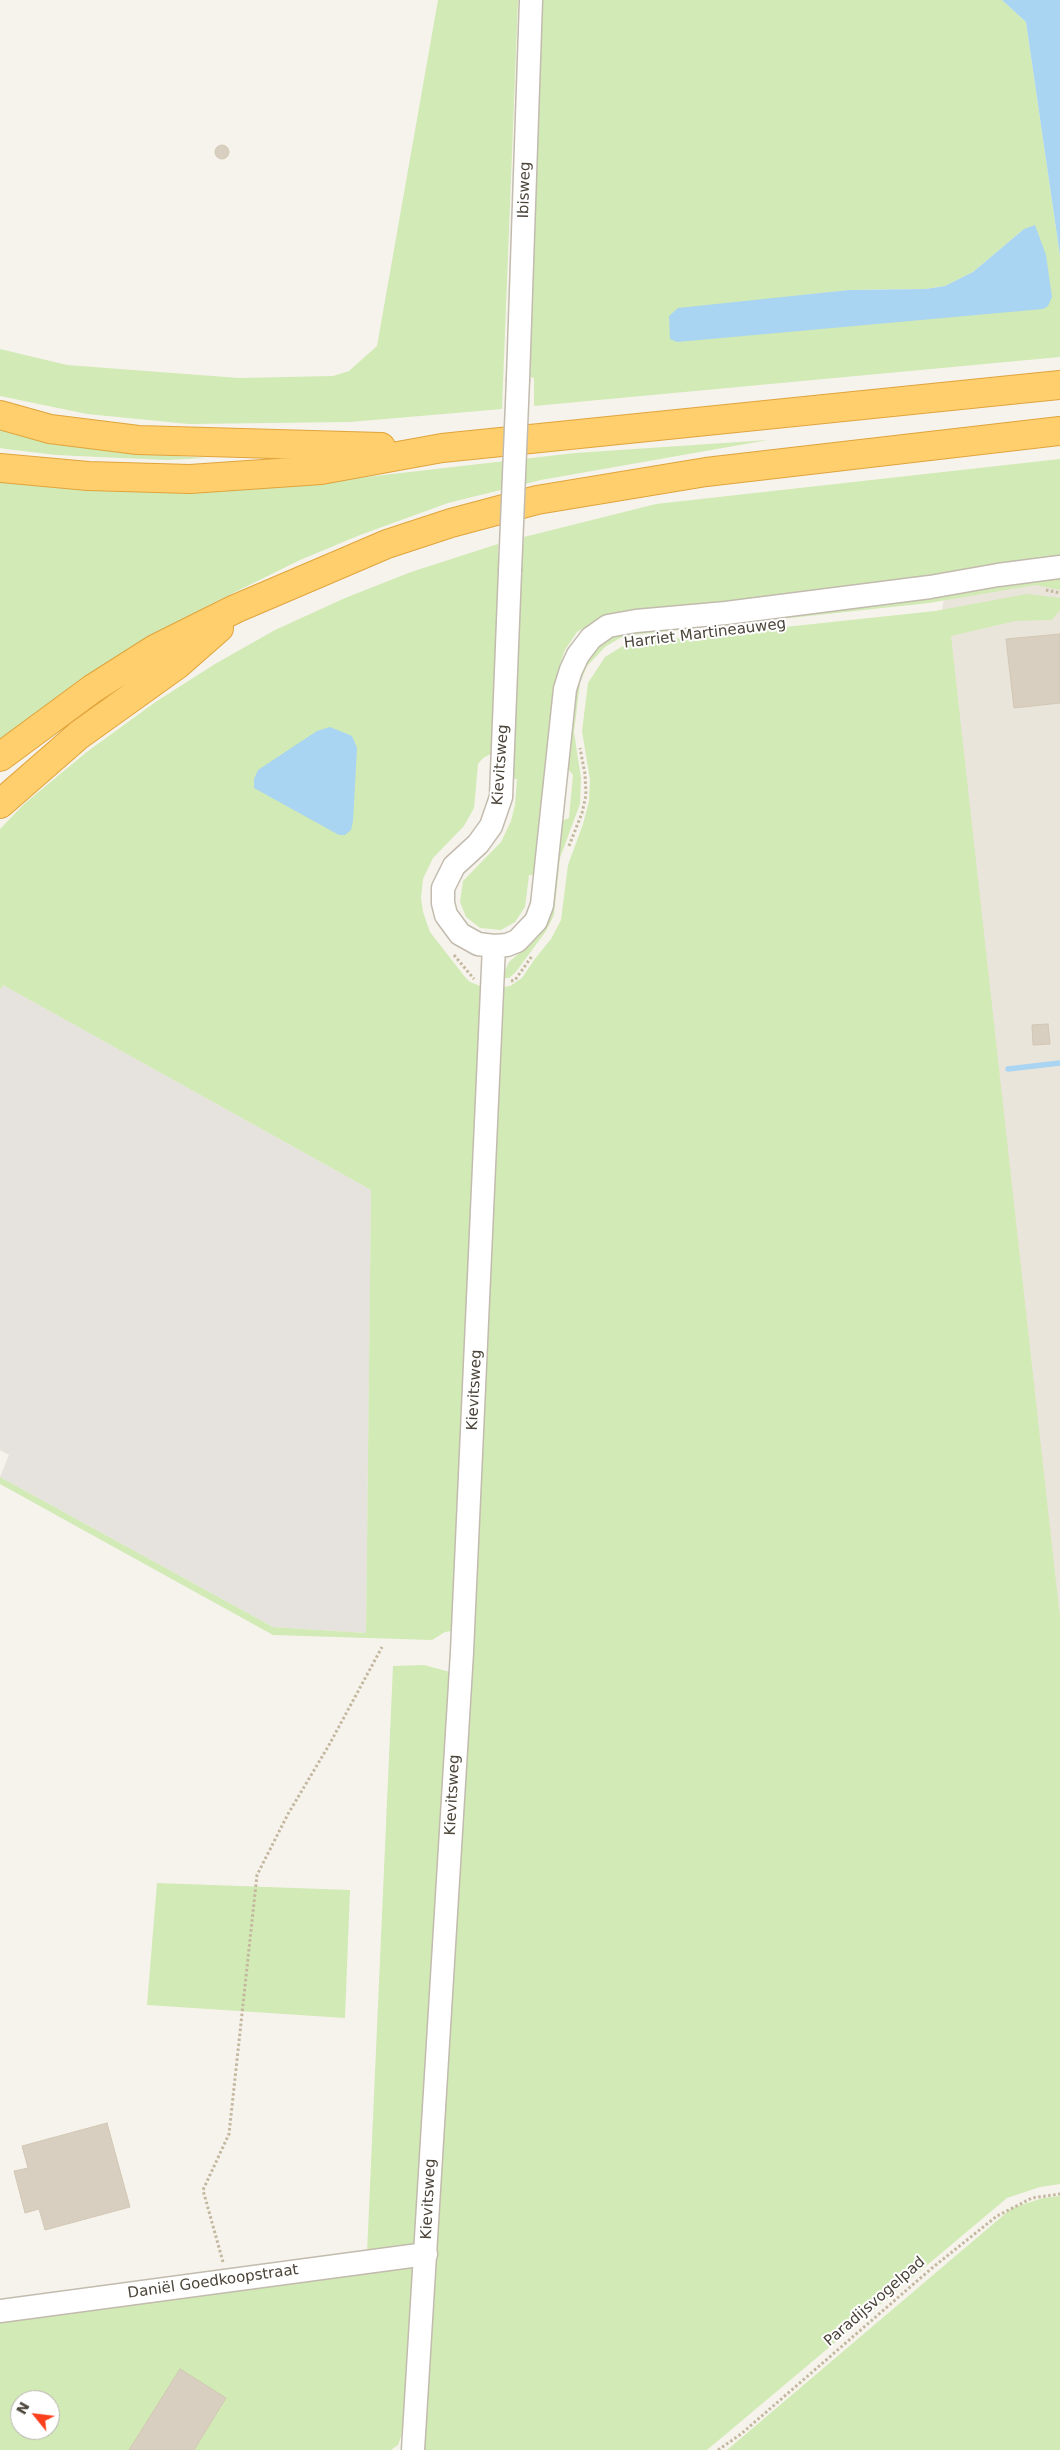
<!DOCTYPE html>
<html>
<head>
<meta charset="utf-8">
<style>
	body { margin:0 }
	#map { position:relative; width:1060px; height:2450px; overflow:hidden; background:#f6f3ec; font-family:"DejaVu Sans",sans-serif }
	canvas { display:block }
	.north { position:absolute; left:10px; top:2390px; width:50px; height:50px; box-sizing:border-box; background:#fff; border:1px solid #b7b4b0; border-radius:50%; rotate:299deg; font-size:14px; font-weight:700; line-height:20px; text-align:center; color:#4b4439 }
	.north::after { content:''; display:block; margin:auto; width:18px; height:22px; background:#fc3f1d; clip-path:polygon(50% 0,100% 100%,50% 72%,0 100%) }
</style>
</head>
<body>
<div id="map">
<canvas width="1060" height="2450"></canvas>
<div class="north">N</div>
</div>
<script>
const g = document.querySelector('canvas').getContext('2d');
g.lineJoin = 'round';
function fillPath(path, color) {
  g.fillStyle = color;
  g.fill(path, 'evenodd');
}
function toPath(rows) {
  const path = new Path2D();
  for (const r of rows) {
    if (r.length === 3) {
      path.moveTo(r[0] + r[2], r[1]);
      path.arc(r[0], r[1], r[2], 0, 2 * Math.PI);
      continue;
    }
    path.moveTo(r[0], r[1]);
    for (let i = 2; i < r.length; i += 2) path.lineTo(r[i], r[i + 1]);
  }
  return path;
}
function strokePath(path, color, width, dash) {
  g.strokeStyle = color;
  g.lineWidth = width;
  g.lineCap = dash ? 'butt' : 'round';
  g.setLineDash(dash || []);
  g.stroke(path);
}
function label(font, color, halo, rows, align = 'center') {
  g.font = font + ' "DejaVu Sans",sans-serif';
  g.lineWidth = 4;
  g.setLineDash([]);
  g.textBaseline = 'middle';
  g.strokeStyle = halo;
  g.fillStyle = color;
  for (const [text, x, y, turn = 0] of rows) {
    g.save();
    g.translate(x, y);
    g.rotate((+turn || 0) * Math.PI / 180);
    g.textAlign = isNaN(turn) ? turn : align;
    if (halo) g.strokeText(text, 0, 0);
    g.fillText(text, 0, 0);
    g.restore();
  }
}
const residential = toPath([
	[1060,506,1060,1733,939,624,961,516]
]);
const industrial = toPath([
	[3,985,371,1190,366,1633,273,1627,0,1477,9,1455,0,1450,0,990]
]);
const green = toPath([
	[438,0,518,0,502,409,350,422,189,424,87,414,0,396,0,349,67,365,239,378,333,376,349,371,359,362,377,346],
	[540,0,1002,0,1026,22,1060,256,1060,357,534,406,534,378,530,377,531,365,528,352],
	[1024,229,1043,309,774,299,849,290,926,289,945,286,973,272],
	[0,430,84,447,127,453,207,458,166,460,99,457,56,455,6,449,0,448],
	[768,440,541,480,448,503,360,535,300,560,215,602,151,637,79,682,0,741,0,480,43,486,128,491,279,487,575,453],
	[1060,459,1060,559,600,619,577,632,565,650,558,670,544,782,535,875,529,875,525,907,515,922,501,930,480,928,466,917,460,902,463,881,501,842,511,821,515,805,517,779,510,779,519,589,524,537,656,504],
	[498,544,499,642,493,753,483,758,478,764,474,808,464,826,433,858,423,879,421,898,423,912,430,932,465,977,470,982,483,987,452,1631,445,1632,432,1640,273,1635,0,1484,0,1477,273,1627,366,1633,371,1190,3,985,0,990,0,829,24,804,88,751,157,701,215,664,275,630,345,598,411,572],
	[1060,578,1060,590,1035,585,929,603,632,635,620,638,605,647,587,666,580,683,574,732,581,778,580,804,560,858,554,915,546,931,515,973,509,978,502,978,509,962,539,936,552,911,560,822,569,818,573,775,564,764,573,691,593,649,619,634],
	[1027,594,1060,598,1060,610,1052,620,1015,621,951,636,1060,1618,1060,2184,1040,2187,1007,2198,707,2450,424,2450,502,987,510,986,522,978,534,960,551,939,561,920,568,865,583,824,589,801,590,780,582,731,588,683,605,657,621,647,635,643,935,611],
	[424,1665,450,1672,415,2247,367,2253,393,1666],
	[157,1883,350,1890,345,2018,147,2005],
	[1060,2196,1060,2450,727,2450,1012,2208,1043,2198],
	[414,2265,405,2405,401,2437,398,2445,391,2450,0,2450,0,2320],
	[20,2400,50,2400,50,2430,20,2430]
]);
const water = toPath([
	[1002,0,1060,0,1060,256,1026,22],
	[1035,225,1046,255,1052,297,1048,306,1043,309,677,342,670,339,669,316,678,308,849,290,926,289,945,286,973,272,1024,229],
	[330,727,352,736,357,748,353,821,351,830,345,835,339,835,254,788,254,779,258,770,317,731]
]);
const stream = toPath([
	[1008,1069,1060,1063]
]);
const building = toPath([
	[222,152,7],
	[1060,634,1060,703,1014,708,1006,639,1060,634],
	[1048,1024,1050,1044,1033,1045,1032,1025,1048,1024],
	[107,2123,130,2207,45,2230,39,2209,25,2213,14,2171,28,2168,22,2146,107,2123],
	[180,2369,226,2398,194,2450,129,2450,180,2369]
]);
const path = toPath([
	[1046,590,1060,593],
	[569,846,582,813,586,795,585,774,580,748],
	[454,955,474,979],
	[511,981,515,980,532,956],
	[223,2262,203,2190,229,2134,257,1875,288,1814,329,1745,382,1647],
	[718,2450,741,2434,932,2268,997,2216,1032,2198,1060,2194]
]);
const minor = toPath([
	[518,379,531,0],
	[510,571,501,797,491,826,478,844,454,866,443,888,443,903,446,915,460,934,478,944,494,946,507,945,517,941,536,921,542,905,565,689,571,670,578,655,591,638,608,626,636,621,726,613,930,587,998,575,1060,567],
	[0,2311,426,2254],
	[413,2450,462,1652,494,946]
]);
const highway = toPath([
	[0,415,50,429,138,440,381,447],
	[0,468,88,476,190,479,321,470,442,448,1060,385],
	[0,757,92,689,155,649,235,609,387,544,451,523,537,500,706,472,1060,431],
	[0,804,79,735,178,664,219,628]
]);
const minorBridge = toPath([
	[510,571,518,379]
]);
const streetNames = [
	["Ibisweg",525,190,-88],
	["Harriet Martineauweg",705,634,-7],
	["Kievitsweg",501,765,-86],
	["Kievitsweg",475,1390,-87],
	["Kievitsweg",453,1795,-87],
	["Kievitsweg",429,2199,-87],
	["Daniël Goedkoopstraat",213,2282,-8],
	["Paradijsvogelpad",875,2302,-41]
];
fillPath(residential, '#eae5da');
fillPath(industrial, '#e6e2dd');
fillPath(green, '#d2eab5');
fillPath(water, '#a9d4f2');
strokePath(stream, '#a9d4f2', 5.5);
fillPath(building, '#d8cfc1');
strokePath(building, '#d3c7b4', 1);
strokePath(minor, '#c2bbae', 25);
strokePath(highway, '#e0a43c', 30);
strokePath(path, '#c4b79f', 3, [2.5, 2.5]);
strokePath(minor, '#fff', 22);
strokePath(highway, '#ffcf6e', 28);
strokePath(minorBridge, '#c2bbae', 25, []);
strokePath(minorBridge, '#fff', 22);
label('15px', '#4b4439', '#fff', streetNames);
</script>
</body>
</html>
